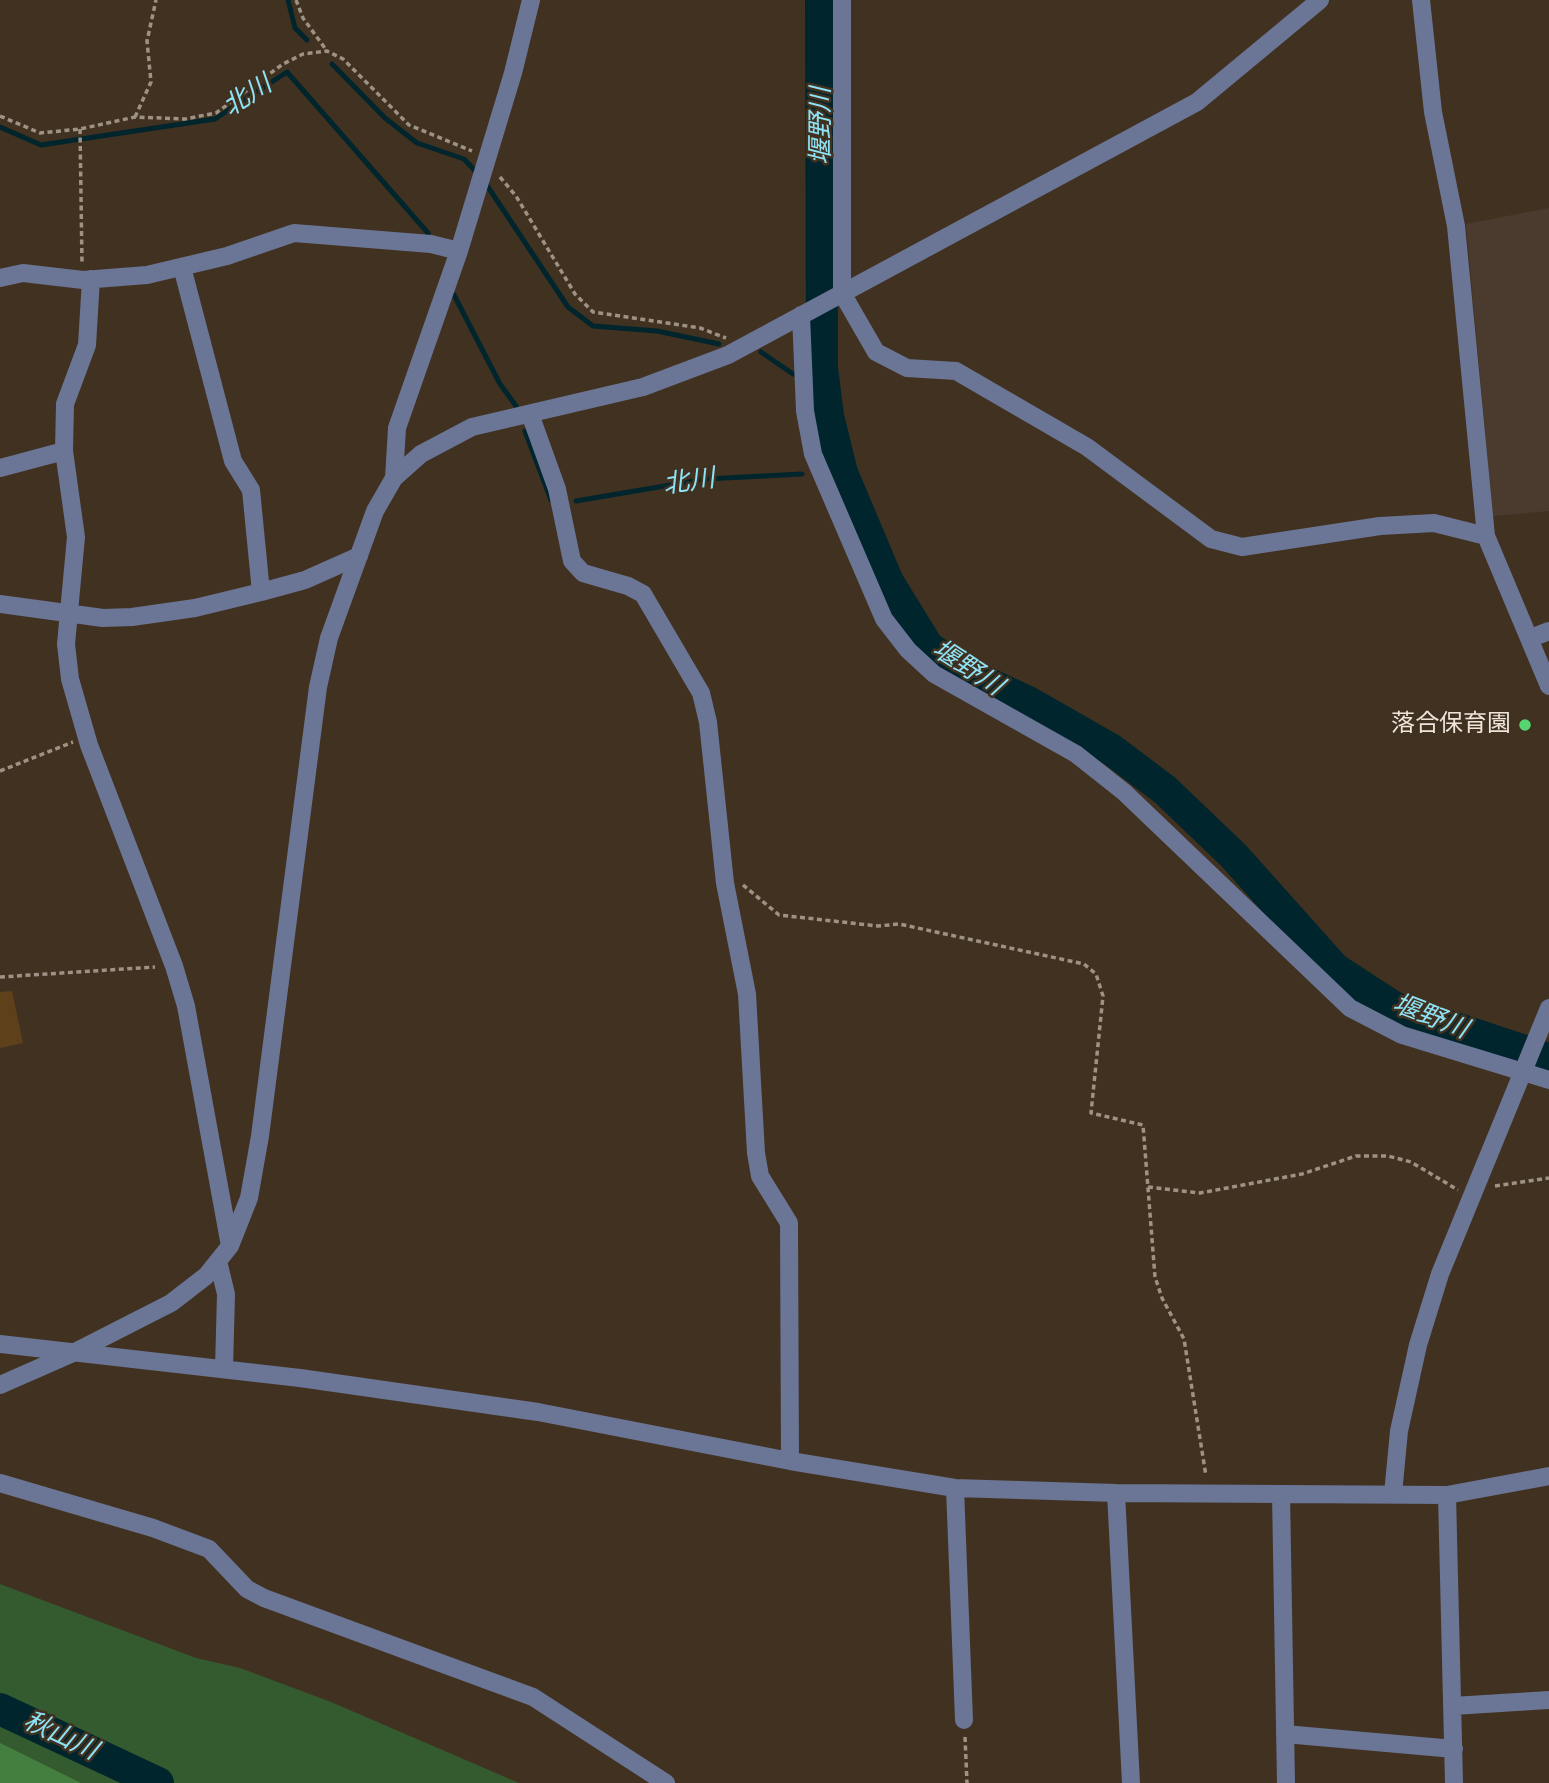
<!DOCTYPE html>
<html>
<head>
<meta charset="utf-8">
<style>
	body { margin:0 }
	canvas { display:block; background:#403120 }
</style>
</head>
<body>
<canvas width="1549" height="1783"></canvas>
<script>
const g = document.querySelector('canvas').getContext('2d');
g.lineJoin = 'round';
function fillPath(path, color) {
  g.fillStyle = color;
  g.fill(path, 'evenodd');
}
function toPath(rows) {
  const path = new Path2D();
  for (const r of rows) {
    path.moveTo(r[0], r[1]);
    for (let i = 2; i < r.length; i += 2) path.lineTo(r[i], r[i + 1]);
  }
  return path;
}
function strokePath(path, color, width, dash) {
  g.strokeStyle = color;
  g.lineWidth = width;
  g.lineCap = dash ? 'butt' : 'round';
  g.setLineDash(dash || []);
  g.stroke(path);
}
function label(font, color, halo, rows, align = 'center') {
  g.font = font + ' "Roboto Condensed","Noto Sans JP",sans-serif';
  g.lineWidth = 5;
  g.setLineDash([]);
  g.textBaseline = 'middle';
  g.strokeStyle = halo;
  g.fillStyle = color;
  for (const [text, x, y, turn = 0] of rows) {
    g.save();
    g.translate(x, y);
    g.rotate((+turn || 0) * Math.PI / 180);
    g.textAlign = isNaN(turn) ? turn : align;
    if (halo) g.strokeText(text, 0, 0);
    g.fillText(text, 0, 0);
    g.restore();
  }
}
const education = toPath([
	[1549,208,1549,511,1493,516,1466,224]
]);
const green = toPath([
	[0,1584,196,1658,240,1668,331,1702,519,1783,0,1783]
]);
const forest = toPath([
	[0,1743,81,1783,0,1783]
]);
const stream = toPath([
	[288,0,295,28,307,40],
	[332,64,385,118,417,143,464,159,478,174],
	[0,127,41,145,215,119,287,72,428,233],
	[484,181,568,307,593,326,657,331,719,344],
	[454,295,500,384,516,406],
	[761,352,793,374],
	[819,405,828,416],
	[525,431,551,500],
	[576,501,706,479,802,474]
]);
const river = toPath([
	[821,0,822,368,828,416,842,473,888,582,928,647,968,674,1028,702,1112,750,1165,790,1233,855,1335,969,1395,1008,1549,1059],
	[0,1709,158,1783]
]);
const building = toPath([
	[12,991,23,1043,0,1048,0,992]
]);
const path = toPath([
	[296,0,303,18,327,51],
	[0,116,40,133,80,129,135,117,185,119,216,113,283,64,303,54,327,51,343,59,409,125,472,151],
	[135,117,151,82,147,41,156,0],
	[80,129,82,263],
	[500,177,516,196,575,294,593,312,700,328,726,338],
	[0,771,73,742],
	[743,885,779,915,878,926,899,924,1084,964,1096,974,1103,996,1091,1113,1143,1125,1155,1277,1162,1298,1184,1339,1206,1476],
	[0,977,155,967],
	[1495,1186,1549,1178],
	[1148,1187,1200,1193,1302,1174,1356,1156,1388,1156,1411,1162,1458,1190],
	[965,1737,967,1783]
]);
const minor = toPath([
	[842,0,842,293,876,352,907,368,956,371,1087,447,1211,539,1242,547,1380,526,1434,523,1486,536],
	[1421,0,1433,112,1456,226,1486,536,1549,686],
	[182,267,233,461,251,490,261,592],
	[0,278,23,273,83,280,147,275,227,256,294,233,431,244,459,251],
	[91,279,87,345,65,404,64,451,76,537,66,644,70,679,89,745,174,966,186,1006,230,1246],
	[801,315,805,411,813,454,884,619,908,650,934,674,1076,754,1124,792,1350,1008,1402,1035,1549,1080],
	[530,414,557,489,572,561,583,573,628,586,643,594,701,693,708,722,725,883,747,994,756,1153,760,1176,789,1223,790,1461],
	[0,468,64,451],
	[394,478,397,428,459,251,513,73,531,0],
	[0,604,103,618,132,617,195,608,261,592,305,580,359,556],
	[1531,638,1549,631],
	[218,1261,226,1294,224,1369],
	[0,1344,300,1378,538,1412,790,1461,955,1488,1116,1493,1447,1495,1549,1476],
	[0,1385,73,1353,171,1303,206,1276,230,1246,249,1198,260,1136,318,687,329,638,375,511,394,478,421,454,472,427,643,387,728,355,1197,102,1320,0],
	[0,1483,153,1528,209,1549,247,1589,264,1598,533,1697,666,1783],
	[955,1488,964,1720],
	[1116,1493,1131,1783],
	[1281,1494,1286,1783],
	[1393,1494,1399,1431,1418,1345,1440,1274,1549,1008],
	[1447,1495,1454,1783],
	[1453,1706,1549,1700],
	[1285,1734,1454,1749]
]);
const markers = [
	[1525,725,7,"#57d570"]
];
const poiNames = [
	["落合保育園",1511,725]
];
const waterNames = [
	["北川",248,97,-33],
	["堰野川",822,126,-90],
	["北川",689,483,-8],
	["堰野川",967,669,33],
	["堰野川",1430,1018,21],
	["秋山川",60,1737,25]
];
fillPath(education, '#4b3b2f');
fillPath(green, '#345b30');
fillPath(forest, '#457f40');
strokePath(stream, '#00252d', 5);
strokePath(river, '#00252d', 32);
fillPath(building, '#5e401b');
strokePath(path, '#9e9285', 3.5, [5, 3.5]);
strokePath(minor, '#6b7595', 18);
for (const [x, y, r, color] of markers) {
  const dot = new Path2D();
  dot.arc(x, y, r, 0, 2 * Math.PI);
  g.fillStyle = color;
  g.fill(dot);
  strokePath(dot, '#403120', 2.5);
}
label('24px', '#eee4da', '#403120', poiNames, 'right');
label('italic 26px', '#8ee2f5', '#403120', waterNames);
</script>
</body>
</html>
